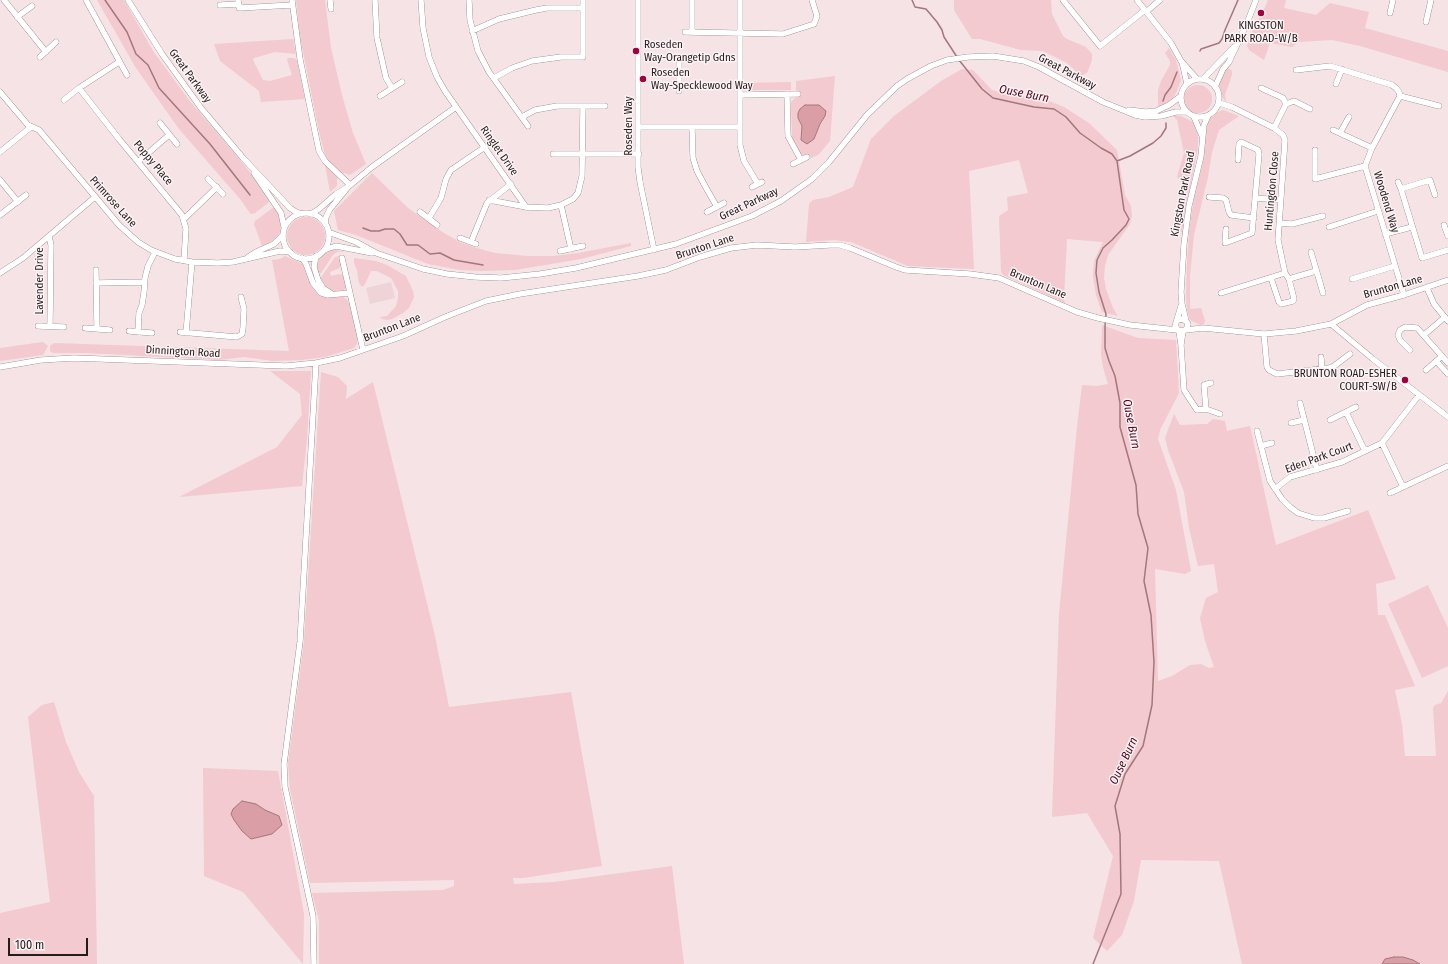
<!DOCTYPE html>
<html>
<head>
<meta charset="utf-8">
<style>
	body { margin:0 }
	#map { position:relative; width:1448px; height:964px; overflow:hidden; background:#f5e3e5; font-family:"Fira Sans Condensed",sans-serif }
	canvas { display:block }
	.scale { position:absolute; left:8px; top:938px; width:80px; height:18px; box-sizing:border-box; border:2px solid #221c1d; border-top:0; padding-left:5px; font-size:12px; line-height:14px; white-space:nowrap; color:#221c1d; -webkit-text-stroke:3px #fdf2f4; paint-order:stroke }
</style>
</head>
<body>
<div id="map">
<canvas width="1448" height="964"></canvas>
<div class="scale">100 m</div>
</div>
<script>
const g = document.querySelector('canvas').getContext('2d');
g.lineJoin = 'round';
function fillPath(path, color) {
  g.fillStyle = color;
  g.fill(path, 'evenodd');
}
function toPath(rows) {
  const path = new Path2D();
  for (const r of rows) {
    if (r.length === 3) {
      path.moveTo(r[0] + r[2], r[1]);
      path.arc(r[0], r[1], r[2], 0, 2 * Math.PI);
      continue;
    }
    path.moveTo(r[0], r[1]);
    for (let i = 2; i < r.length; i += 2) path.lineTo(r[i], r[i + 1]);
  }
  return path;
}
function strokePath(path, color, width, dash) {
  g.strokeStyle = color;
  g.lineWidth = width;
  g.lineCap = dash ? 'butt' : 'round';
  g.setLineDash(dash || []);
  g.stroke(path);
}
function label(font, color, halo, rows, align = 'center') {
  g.font = font + ' "Fira Sans Condensed",sans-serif';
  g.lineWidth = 3;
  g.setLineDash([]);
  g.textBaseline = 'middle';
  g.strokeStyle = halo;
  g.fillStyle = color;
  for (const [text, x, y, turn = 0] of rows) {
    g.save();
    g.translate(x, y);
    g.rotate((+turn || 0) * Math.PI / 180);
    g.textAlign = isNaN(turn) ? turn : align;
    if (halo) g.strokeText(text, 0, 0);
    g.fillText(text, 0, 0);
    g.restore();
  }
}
const built = toPath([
	[391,282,395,298,370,304,366,288]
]);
const green = toPath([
	[97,0,124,0,153,51,189,100,236,155,257,181,270,201,268,203,255,213,252,214,250,213,240,199,179,129,136,68],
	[296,0,325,0,331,48,342,95,353,133,366,164,350,175,344,173,342,174,330,163,325,155,320,136,300,37],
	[954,0,1051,0,1052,14,1063,36,1067,39,1086,47,1092,54,1092,60,1087,73,1081,76,1067,63,1043,51,1021,50,980,39,972,39,954,10],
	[1268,0,1286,0,1284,8,1316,15,1330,3,1369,12,1365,28,1448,51,1448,72,1360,46,1332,40,1298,42,1292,47,1270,43,1264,60,1249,50,1247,45,1253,29,1263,12],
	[293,39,296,54,275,52,254,58,253,60,263,80,270,81,292,75,287,60,288,58,294,58,297,60,305,99,261,102,259,91,220,61,214,44],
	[1169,48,1176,60,1181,80,1178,88,1174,97,1162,106,1158,107,1158,90,1161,81,1170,65,1170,61,1165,53],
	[1227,67,1232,71,1232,75,1225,95,1226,102,1222,97,1219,91,1219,83],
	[962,69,973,70,992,90,1005,94,1042,98,1064,107,1089,123,1117,150,1125,195,1131,206,1132,215,1130,224,1108,255,1105,266,1104,278,1106,289,1113,308,1118,316,1102,312,1096,295,1093,277,1094,261,1103,242,1067,239,1064,298,1065,303,1003,275,1001,271,999,216,1008,210,1007,197,1028,193,1019,160,969,171,974,269,908,266,851,242,834,240,806,242,809,204,813,200,829,197,853,187,871,139,894,116,941,81],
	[835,76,830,141,818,155,811,158,808,153,803,155,800,154,792,139,791,102,796,97,800,97,800,92,796,92,796,81],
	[798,118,823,121,820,124,814,139,801,130,802,126],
	[791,82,791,90,744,90,744,83],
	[1198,99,14],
	[1223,110,1239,116,1219,130,1212,152,1208,177,1194,235,1190,276,1190,309,1201,308,1205,321,1203,326,1190,320,1187,310,1186,295,1187,262,1189,231,1194,197,1202,166,1207,126,1210,118,1215,113],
	[1172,115,1181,116,1193,122,1198,136,1198,147,1182,232,1179,232,1187,189,1177,177,1184,153,1177,120],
	[325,165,326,165,338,178,337,180,337,186,330,192],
	[372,173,408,208,444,233,462,243,480,249,495,253,528,256,553,256,578,253,631,243,631,246,581,259,515,270,484,271,460,270,428,264,356,235,338,230,334,211],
	[274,207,279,214,281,224,280,233,275,240,262,246,254,224,255,221],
	[306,236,19],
	[333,250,345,251,337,252,333,255,321,273,317,274,316,271,318,260,323,254],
	[285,256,303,264,305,267,312,285,319,294,343,297,347,300,350,305,357,337,357,344,354,348,325,357,301,360,273,361,244,357,219,360,88,353,53,353,50,351,50,346,54,343,289,351,272,260,280,259],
	[339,256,341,264,340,268,330,272,331,276,339,274,343,275,346,285,346,288,344,290,332,292,325,288,320,279,335,257],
	[354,258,376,261,387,265,406,276,413,291,414,297,409,308,403,313,392,319,387,320,382,319,380,317,387,316,396,306,398,298,398,291,391,278,377,271,371,271,365,284,362,287,359,283,357,270,354,263],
	[1102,325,1138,338,1176,340,1179,393,1160,430,1158,439,1176,490,1191,571,1185,574,1155,569,1158,681,1172,676,1190,665,1201,664,1209,668,1214,667,1205,641,1200,618,1206,598,1218,592,1214,564,1198,566,1189,528,1184,492,1168,450,1165,438,1174,414,1180,425,1207,424,1213,419,1225,421,1227,431,1250,426,1276,545,1368,510,1396,579,1376,584,1378,615,1385,615,1415,686,1395,690,1402,724,1405,756,1436,756,1433,708,1435,705,1441,703,1448,691,1448,964,1242,964,1219,861,1141,860,1134,901,1122,935,1107,951,1093,938,1113,856,1087,813,1052,817,1059,614,1077,427,1082,385,1097,386,1108,384,1103,367,1101,355],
	[43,342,48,346,43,355,0,361,0,348],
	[270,371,311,371,307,439,302,486,179,497,277,447,302,415,300,394],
	[321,372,338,377,347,386,346,399,373,382,435,636,449,707,571,692,602,866,523,878,513,878,514,884,554,882,672,866,684,964,319,964,319,920,312,893,443,890,454,886,454,880,310,883,290,789,288,764,304,641],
	[1428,585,1448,628,1448,666,1422,678,1388,604],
	[54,702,66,742,79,772,94,796,97,964,0,964,0,913,50,902,28,717,42,705],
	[203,768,278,771,304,914,303,964,243,892,204,876]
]);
const water = toPath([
	[805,105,819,105,826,111,825,116,820,124,814,139,807,144,801,140,802,126,798,118,798,113,800,109,805,105],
	[242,801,256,804,265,810,279,816,282,825,272,834,251,839,242,831,234,820,231,814,233,809,242,801],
	[1394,957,1403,957,1413,960,1420,964,1382,964,1385,959,1394,957]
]);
const stream = toPath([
	[105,0,127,32,136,54,148,65,159,88,210,144,250,195],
	[912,0,915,7,926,9,937,22,942,30,944,37,957,57],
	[1200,51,1201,49,1219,43,1222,39,1225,30,1238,0],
	[959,60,982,89,993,98,1034,107,1054,109,1066,117,1080,133,1101,148,1112,154,1117,161,1124,210,1129,219,1126,225,1112,240,1103,248,1097,260,1096,273,1099,292,1106,314,1105,326,1105,348,1109,361,1115,376,1120,403,1120,427,1136,485,1138,514,1148,548,1144,581,1151,615,1154,662,1152,705,1143,746,1125,774,1115,806,1120,834,1121,894,1093,964],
	[1163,101,1165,95,1171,87,1177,72],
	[1117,161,1130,156,1153,143,1161,136,1166,128,1166,123],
	[363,228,371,231,379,231,385,229,394,229,400,234,407,245,418,245,430,254,440,253,454,260,483,265]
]);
const minor = toPath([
	[4,0,46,52],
	[86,0,127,75],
	[128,0,162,54,201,108,243,158,290,208,296,212,302,214],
	[238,0,239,8,292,5],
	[292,0,300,59,319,151,325,161,350,185],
	[330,0,331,9],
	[375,0,377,38,386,78,392,88],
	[421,0,423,28,429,57,437,77,445,91,526,207],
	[469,0,470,20,478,51,489,72,528,126],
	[638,0,638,167,640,182,654,250],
	[740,0,740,145,744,161,758,184],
	[1063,0,1100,46,1145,10],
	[1137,0,1171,43,1181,61,1197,79],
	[220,5,239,4],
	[1146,12,1160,0],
	[1390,13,1393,0],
	[17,17,32,6],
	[1426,22,1431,0],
	[472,31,499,19,536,10,547,8,583,8],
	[685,32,783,34,814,24,817,16,812,0],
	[692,32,692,0],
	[40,57,56,42],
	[1182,62,1187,84],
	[679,63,679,91],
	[1296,70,1330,66,1392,85,1396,88,1399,92,1400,96,1372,148,1365,166,1404,295],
	[494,78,512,68,532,61,561,57,583,57,583,0],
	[1200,98,19],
	[1203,79,1234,47],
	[1336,84,1342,69],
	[1215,87,1223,69,1229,62,1247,23,1256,0],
	[79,88,119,62],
	[1261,88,1283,98,1286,104,1294,101,1310,109],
	[0,92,28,125,39,130,119,225,138,242,151,250,175,259,192,262,218,263,233,262,280,251,290,252],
	[787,94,788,136,801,160],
	[740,95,798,94],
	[380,96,402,82],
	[1400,96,1439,106],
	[64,100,79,88,119,139,182,215,186,229,184,260],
	[1219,103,1232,107,1274,128,1283,135,1285,140,1278,240,1285,273,1289,279,1294,299,1293,301,1281,304,1279,302,1271,278],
	[1129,110,1146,112,1156,111,1169,105,1181,96],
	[522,117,535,110,557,106,605,106],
	[1194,117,1202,136],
	[160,123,177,144],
	[639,127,740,127],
	[692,127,693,158,697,171,705,186,717,207],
	[1274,128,1286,104],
	[1333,130,1372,148],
	[1340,133,1349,117],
	[1315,150,1315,179,1365,166],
	[0,152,31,127],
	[553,154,639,154],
	[139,161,169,135],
	[793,164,807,157],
	[254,173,281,213,284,227],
	[208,179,223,194],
	[0,180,18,202],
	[1398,182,1401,189],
	[348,187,372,167,456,107],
	[752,187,762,182],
	[1435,195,1430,180,1401,189,1422,258,1448,250],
	[1209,197,1223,198,1226,200,1229,212,1231,215,1254,218],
	[1255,198,1280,200],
	[489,200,526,207,548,208,561,205,573,199,578,193,582,176,583,106],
	[561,205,571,249],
	[420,212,437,225],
	[707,212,724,203],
	[306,236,23],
	[311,214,319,209,336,194,348,187,330,209,326,217,325,224],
	[0,215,26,195],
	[429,218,441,198,446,179,451,170,485,147],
	[184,219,217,187],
	[1279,223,1292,224,1323,216],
	[1444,225,1448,236],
	[1329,227,1378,211],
	[1226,229,1225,243,1252,233,1259,154,1258,150,1241,142,1239,144,1238,160],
	[328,232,356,242,376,253,423,269,447,274,475,277,501,278,540,274,576,268,676,244,752,216,781,201,812,179,829,162,867,115,897,86,907,79,931,66,947,60,968,57,993,56,1024,61,1039,67,1103,102,1135,115,1145,117,1161,116,1176,112,1186,112],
	[1385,234,1412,227],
	[49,236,51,245,50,326],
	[460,238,476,244],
	[471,242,487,203,511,184],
	[324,250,336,246,372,253],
	[560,251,583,246],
	[1311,252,1323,293],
	[316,256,314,267,318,280,323,288,332,294],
	[248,257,256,252,274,244,283,235],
	[302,258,306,264,313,283,321,293,327,295,350,293],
	[342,258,363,350],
	[96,270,97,329],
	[0,273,23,258,95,197],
	[1289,279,1316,271],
	[1352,279,1395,266],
	[96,283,144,282],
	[1427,288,1434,304,1448,321],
	[1221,293,1285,273],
	[1178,320,1182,319,1186,321,1188,324,1186,330,1179,331,1175,326,1181,306],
	[1186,321,1182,304,1181,292,1184,244,1189,206,1201,156,1204,125,1208,116],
	[1331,324,1373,359,1448,417],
	[38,326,64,327],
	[85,328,110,330],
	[1186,330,1203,328,1264,334,1296,331,1331,324,1367,305,1404,295,1448,280],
	[129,331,152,333],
	[1179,331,1181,345,1183,331],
	[138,332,139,313,142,305,144,292,145,278,148,266,155,252],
	[180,332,237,337,242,334,243,328,244,309,241,297],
	[186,333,192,262],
	[1264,334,1267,367,1269,370,1277,374,1329,368,1334,366,1350,354],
	[1424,335,1445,317],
	[1181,345,1184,390,1197,410,1206,409,1204,385,1211,383],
	[1410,350,1400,340,1398,335,1400,330,1405,327,1417,328,1448,363],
	[1321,357,1322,369],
	[1436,361,1448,374],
	[0,367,41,360,74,358,286,366,316,363,340,358,403,336,445,317,486,301,520,294,638,276,666,270,700,257,731,248,757,245,795,247,830,245,840,245,850,248,896,267,905,270,970,274,999,278,1077,312,1098,318,1130,325,1177,330],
	[1426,370,1442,356],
	[1300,403,1317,470],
	[1206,409,1220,414],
	[1346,412,1365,451],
	[1330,420,1356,407],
	[1291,423,1304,420],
	[1257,431,1270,481,1282,499,1290,507,1298,513,1314,518,1324,518,1348,511],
	[1382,443,1403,487],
	[1261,446,1272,443],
	[1275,489,1290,477,1342,462,1382,443,1419,395],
	[1390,493,1448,466],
	[314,964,313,916,285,787,284,764,300,642,316,363]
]);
const markers = [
	[1261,13,4,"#a0013f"],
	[636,51,4,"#a0013f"],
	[643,79,4,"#a0013f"],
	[1405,380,4,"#a0013f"]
];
const poiNames = [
	["KINGSTON",1261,26,"center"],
	["PARK ROAD-W/B",1261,39,"center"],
	["Roseden",644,45],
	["Way-Orangetip Gdns",644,58],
	["Roseden",651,73],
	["Way-Specklewood Way",651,86],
	["BRUNTON ROAD-ESHER",1397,374,"right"],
	["COURT-SW/B",1397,387,"right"]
];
const streetNames = [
	["Great Parkway",1067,72,28],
	["Great Parkway",190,76,54],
	["Roseden Way",629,126,-90],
	["Ringlet Drive",499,151,55],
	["Poppy Place",153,163,50],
	["Huntingdon Close",1272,191,-85],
	["Kingston Park Road",1183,194,-79],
	["Primrose Lane",113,202,48],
	["Woodend Way",1386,202,73],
	["Great Parkway",749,204,-25],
	["Brunton Lane",705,247,-18],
	["Lavender Drive",40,281,-90],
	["Brunton Lane",1038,284,23],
	["Brunton Lane",1393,287,-16],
	["Brunton Lane",392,328,-21],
	["Dinnington Road",183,352,3],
	["Eden Park Court",1319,458,-20]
];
const waterNames = [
	["Ouse Burn",1024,94,11],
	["Ouse Burn",1131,424,79],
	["Ouse Burn",1124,761,-65]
];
fillPath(built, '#eed4d7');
fillPath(green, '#f2cacf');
fillPath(water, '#da9ea6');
strokePath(water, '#a3777d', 1);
strokePath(stream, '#a3777d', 1.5);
strokePath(minor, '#7e6f71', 6);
strokePath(minor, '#fff', 5.5);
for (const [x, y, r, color] of markers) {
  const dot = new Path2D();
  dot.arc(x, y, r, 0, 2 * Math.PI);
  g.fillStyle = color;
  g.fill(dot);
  strokePath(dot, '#fdf2f4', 1.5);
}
label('11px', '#221c1d', '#fdf2f4', poiNames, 'left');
label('11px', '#221c1d', '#fdf2f4', streetNames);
label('italic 12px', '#51081f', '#fdf2f4', waterNames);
</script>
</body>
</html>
